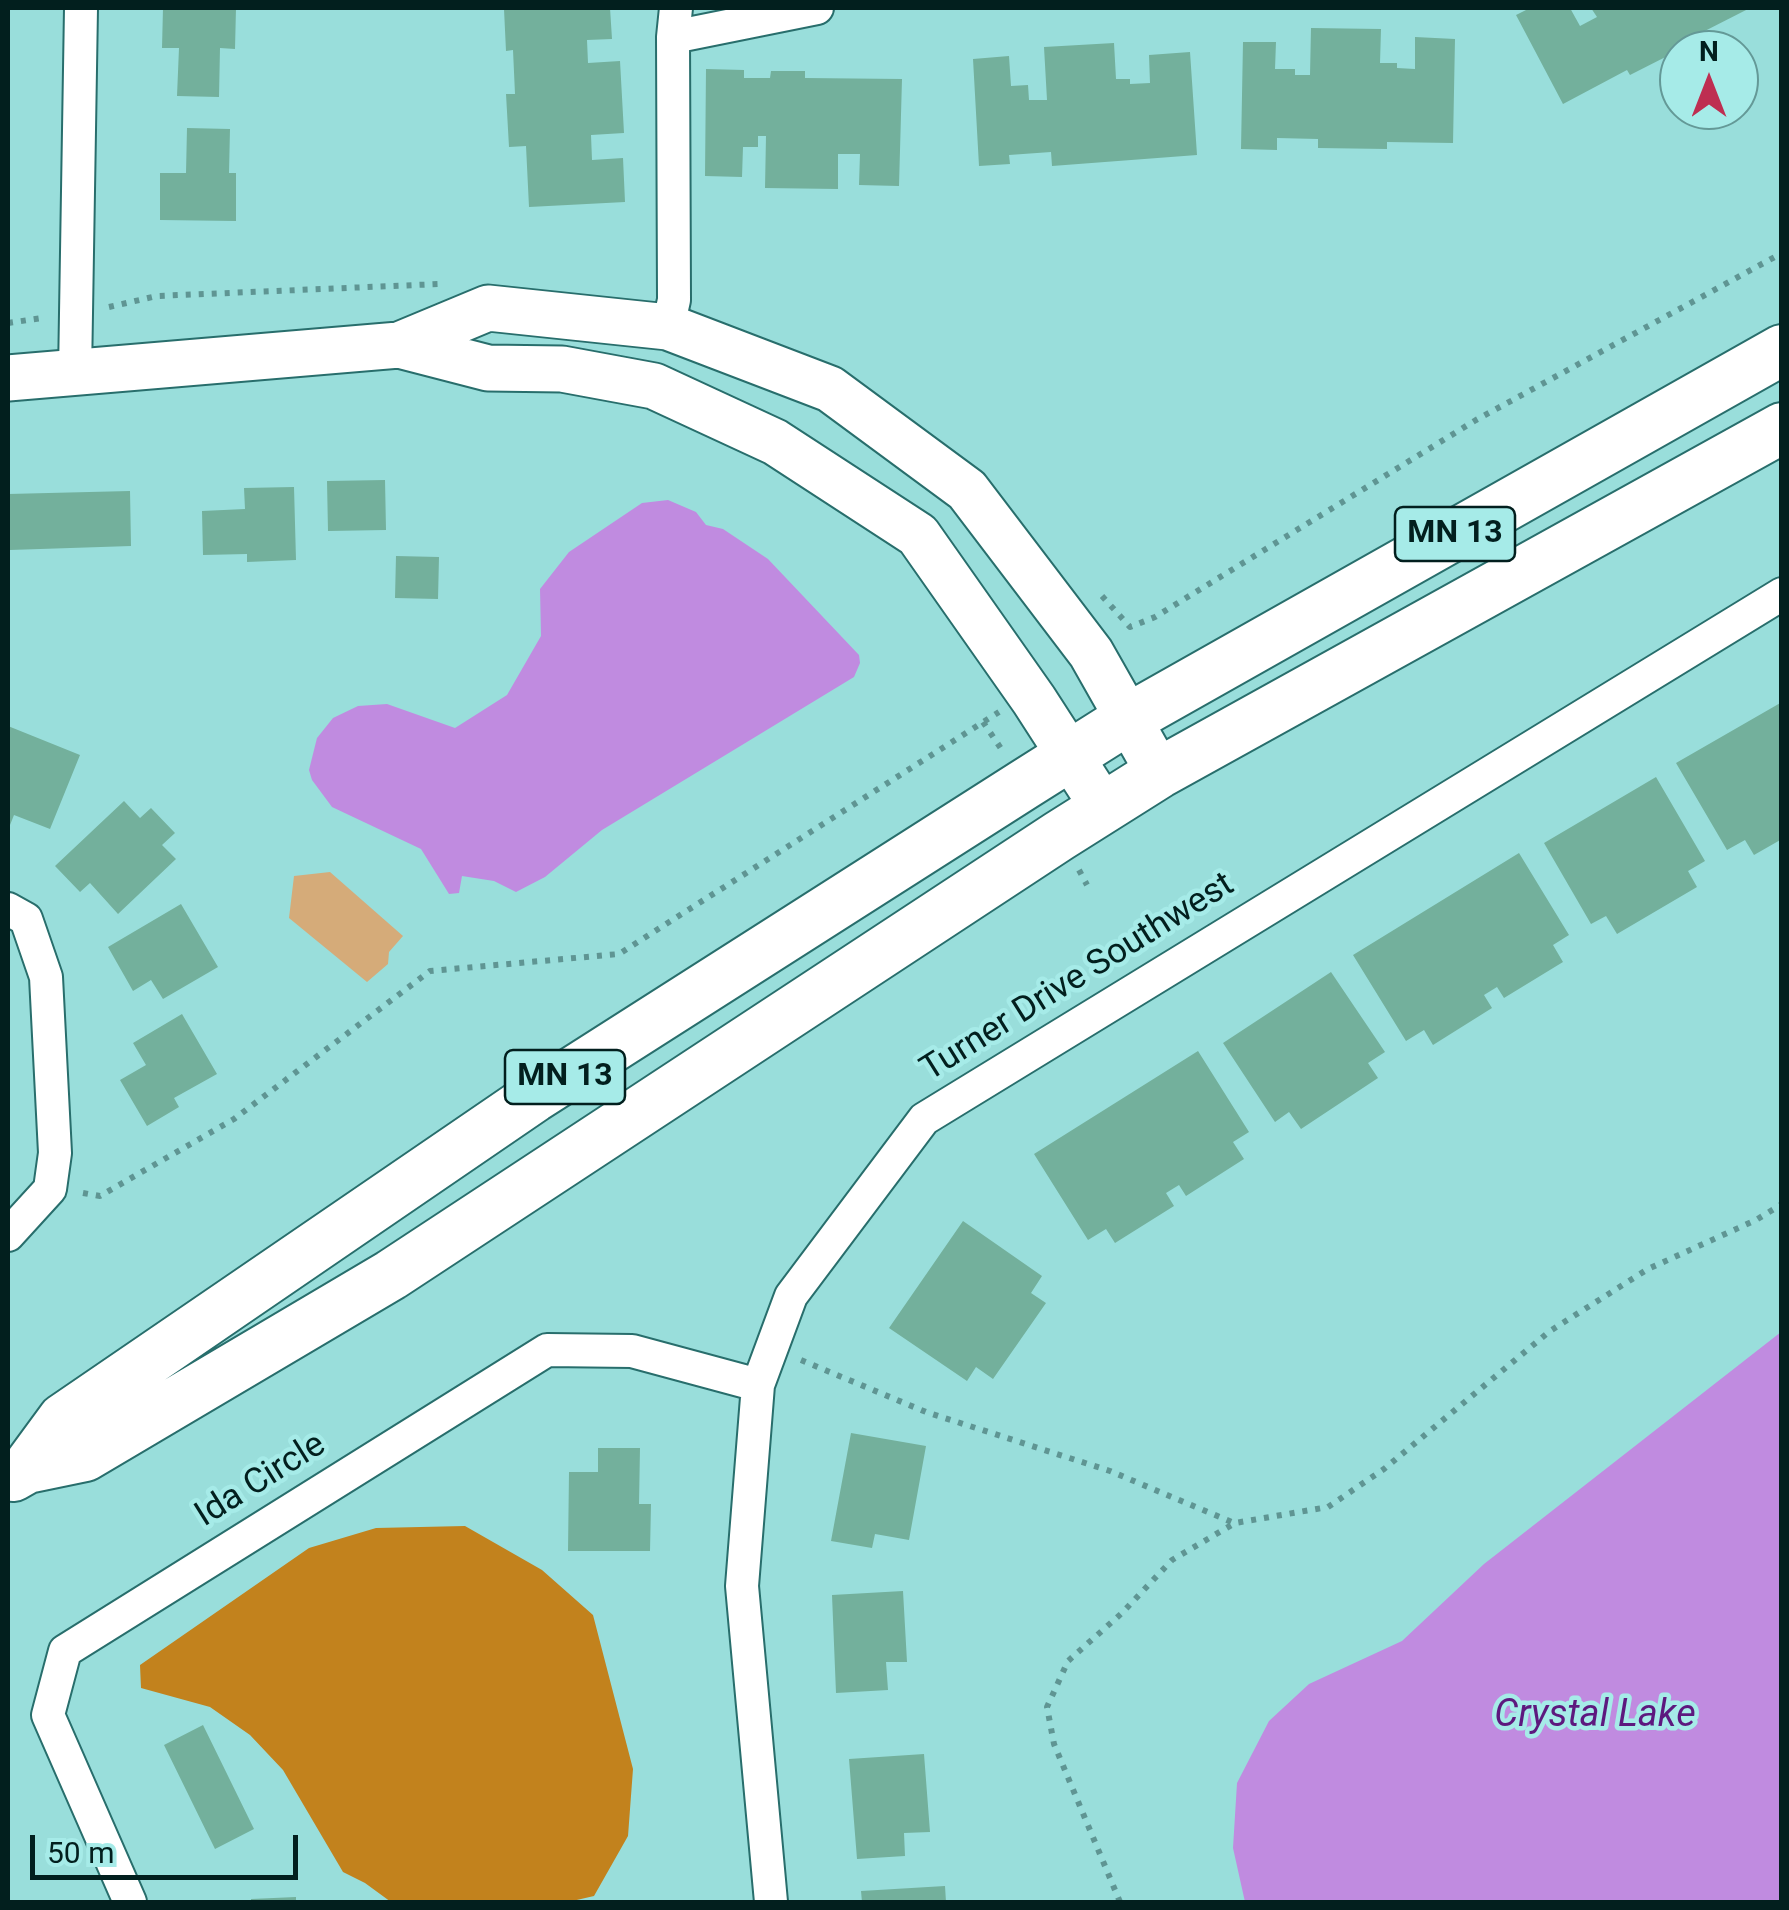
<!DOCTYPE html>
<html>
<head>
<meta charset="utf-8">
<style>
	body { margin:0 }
	#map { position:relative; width:1789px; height:1910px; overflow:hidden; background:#99dedb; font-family:Roboto,sans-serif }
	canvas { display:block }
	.frame { position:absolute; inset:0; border:10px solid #021f1e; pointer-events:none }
	.north { position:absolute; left:1659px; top:30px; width:100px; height:100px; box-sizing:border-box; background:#a6ebe8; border:2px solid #649997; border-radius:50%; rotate:0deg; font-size:28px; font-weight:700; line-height:40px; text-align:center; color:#021f1e }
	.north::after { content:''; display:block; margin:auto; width:35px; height:45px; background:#be2e51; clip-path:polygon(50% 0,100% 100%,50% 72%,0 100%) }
	.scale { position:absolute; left:30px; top:1835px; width:268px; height:45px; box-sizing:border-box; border:5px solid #021f1e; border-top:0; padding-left:12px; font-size:30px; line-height:35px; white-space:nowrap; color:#021f1e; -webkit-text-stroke:8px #a6ebe8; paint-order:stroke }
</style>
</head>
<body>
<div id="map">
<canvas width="1789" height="1910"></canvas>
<div class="frame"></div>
<div class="north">N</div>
<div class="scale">50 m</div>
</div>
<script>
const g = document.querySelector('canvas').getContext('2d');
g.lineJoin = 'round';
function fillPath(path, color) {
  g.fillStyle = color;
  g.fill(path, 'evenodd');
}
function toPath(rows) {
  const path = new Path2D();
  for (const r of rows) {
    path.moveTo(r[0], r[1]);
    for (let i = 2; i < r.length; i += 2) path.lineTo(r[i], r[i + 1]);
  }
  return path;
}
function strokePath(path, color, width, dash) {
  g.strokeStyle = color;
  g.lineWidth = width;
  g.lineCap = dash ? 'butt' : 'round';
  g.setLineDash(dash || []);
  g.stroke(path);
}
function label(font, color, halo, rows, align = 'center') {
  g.font = font + ' Roboto,sans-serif';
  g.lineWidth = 9;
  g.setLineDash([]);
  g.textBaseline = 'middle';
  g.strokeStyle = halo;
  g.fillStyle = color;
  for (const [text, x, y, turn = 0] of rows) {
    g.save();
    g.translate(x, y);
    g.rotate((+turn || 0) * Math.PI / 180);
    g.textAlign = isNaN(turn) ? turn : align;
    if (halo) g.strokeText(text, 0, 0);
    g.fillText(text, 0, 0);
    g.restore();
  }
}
const green = toPath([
	[330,872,403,936,389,952,388,964,367,982,289,918,294,876]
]);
const forest = toPath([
	[465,1526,542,1570,593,1615,633,1769,628,1836,594,1896,568,1902,391,1902,365,1883,343,1872,283,1770,250,1735,210,1707,141,1688,140,1665,309,1548,376,1528]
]);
const water = toPath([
	[668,500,696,512,706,525,723,529,768,559,859,655,860,663,854,677,602,830,545,877,516,892,494,881,462,876,459,893,449,894,421,849,332,807,312,780,309,770,317,738,333,718,358,706,387,704,455,728,507,695,541,636,540,589,569,552,642,503],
	[1781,1332,1781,1902,1245,1902,1233,1848,1237,1783,1269,1721,1309,1684,1402,1641,1484,1564]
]);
const building = toPath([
	[163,8,236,8,235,49,220,48,219,97,177,96,179,48,162,48],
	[610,8,612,39,587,40,588,63,620,61,624,133,591,135,592,160,623,158,625,202,529,207,526,146,509,147,506,94,515,94,513,50,506,51,504,9],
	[1530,8,1570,8,1580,26,1597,17,1591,8,1750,8,1693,37,1695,42,1630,75,1627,70,1563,104,1516,15],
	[1311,28,1381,29,1380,63,1397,63,1397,68,1415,69,1415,37,1455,39,1453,143,1387,142,1387,149,1318,148,1318,139,1277,138,1277,150,1241,149,1243,42,1276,42,1275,69,1295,69,1295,75,1310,75],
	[1114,43,1116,79,1130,79,1130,84,1150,83,1149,55,1190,52,1197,155,1052,166,1051,152,1009,155,1010,164,979,166,973,59,1009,56,1011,86,1028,85,1029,100,1047,100,1044,47],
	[706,69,744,70,744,78,770,78,771,71,805,71,805,78,902,79,899,186,859,185,860,154,838,154,838,189,765,188,766,136,758,136,758,147,743,147,742,177,705,176],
	[187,128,230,129,229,173,236,173,236,221,160,220,160,173,186,173],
	[385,480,386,530,328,531,327,481],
	[294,487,296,560,247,562,247,554,203,555,202,511,245,509,244,488],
	[130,491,131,546,10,550,8,494],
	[396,556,439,557,438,599,395,598],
	[1782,702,1782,839,1754,855,1745,840,1727,850,1676,763],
	[8,726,80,755,50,829,14,815,8,830],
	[1656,777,1705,861,1688,871,1697,887,1617,934,1606,916,1591,924,1544,843],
	[124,801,140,818,151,808,175,833,162,845,176,859,118,914,90,883,80,892,55,866],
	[1519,853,1569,935,1553,945,1563,962,1504,998,1497,987,1484,995,1492,1008,1433,1045,1424,1030,1406,1041,1353,955],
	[181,904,218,967,163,999,151,980,133,991,108,947],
	[1331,972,1385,1052,1368,1063,1378,1078,1301,1129,1289,1112,1275,1122,1223,1043],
	[182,1014,217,1074,174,1098,179,1107,147,1126,120,1080,146,1065,133,1043],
	[1198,1051,1249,1132,1233,1142,1244,1159,1186,1196,1179,1185,1166,1193,1174,1206,1115,1243,1106,1229,1088,1240,1034,1154],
	[963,1221,1042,1276,1031,1293,1046,1303,993,1379,976,1367,967,1381,889,1328],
	[851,1433,926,1446,909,1540,875,1534,872,1548,831,1541],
	[598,1448,640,1448,639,1504,651,1504,650,1551,568,1551,569,1472,598,1472],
	[903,1591,907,1662,886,1662,888,1690,836,1693,832,1595],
	[203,1725,254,1829,215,1849,164,1745],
	[924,1754,930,1832,904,1833,905,1856,857,1859,849,1759],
	[945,1886,946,1902,862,1902,861,1891],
	[296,1897,296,1902,251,1902,251,1899]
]);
const path = toPath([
	[109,307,157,296,440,284],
	[8,323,42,318],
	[1102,596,1130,627,1155,617,1476,420,1782,253],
	[983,722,1002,750],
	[1079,870,1087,885],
	[83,1193,100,1196,234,1119,430,971,619,954,999,712],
	[801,1360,926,1412,1110,1471,1234,1523],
	[1120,1902,1054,1744,1047,1707,1068,1661,1122,1613,1172,1560,1235,1523,1328,1507,1384,1469,1550,1331,1648,1269,1756,1220,1782,1204]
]);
const street = toPath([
	[673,37,676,8],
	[668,327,674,300,673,37,817,8],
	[75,374,81,8],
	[8,909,26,919,46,977,55,1153,50,1189,8,1235],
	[130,1902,48,1715,65,1651,547,1350,632,1351,758,1385],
	[771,1902,742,1586,758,1385,791,1296,924,1119,1782,594]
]);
const secondary = toPath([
	[399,345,488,368,562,369,654,386,775,442,918,535,1034,700,1103,807],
	[8,378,399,345,488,308,668,327,830,389,967,490,1091,653,1159,773]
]);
const primary = toPath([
	[27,1468,63,1419,534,1097,1025,784,1128,719,1782,350],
	[13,1476,27,1468,85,1456,391,1275,1059,836,1159,773,1782,428]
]);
const shields = [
	[1455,534,120],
	[565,1077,120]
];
const shieldNames = [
	["MN 13",1455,534],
	["MN 13",565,1077]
];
const streetNames = [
	["Turner Drive Southwest",1078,978,-32],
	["Ida Circle",261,1481,-32]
];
const waterNames = [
	["Crystal Lake",1595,1716]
];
fillPath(green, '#d5ab79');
fillPath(forest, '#c2821d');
fillPath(water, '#c08be0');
fillPath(building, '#73b09c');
strokePath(street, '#286e6c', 36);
strokePath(secondary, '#286e6c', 49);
strokePath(primary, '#286e6c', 54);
strokePath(path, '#5f9593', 6, [5, 8]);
strokePath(street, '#fff', 32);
strokePath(secondary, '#fff', 45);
strokePath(primary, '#fff', 50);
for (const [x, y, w] of shields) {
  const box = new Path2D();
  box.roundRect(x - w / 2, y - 27, w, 54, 8);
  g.fillStyle = '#a6ebe8';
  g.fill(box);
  strokePath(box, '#021f1e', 2.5);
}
label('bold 32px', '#021f1e', null, shieldNames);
label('35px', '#021f1e', '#a6ebe8', streetNames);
label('italic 38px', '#5d187e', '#a6ebe8', waterNames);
</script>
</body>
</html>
